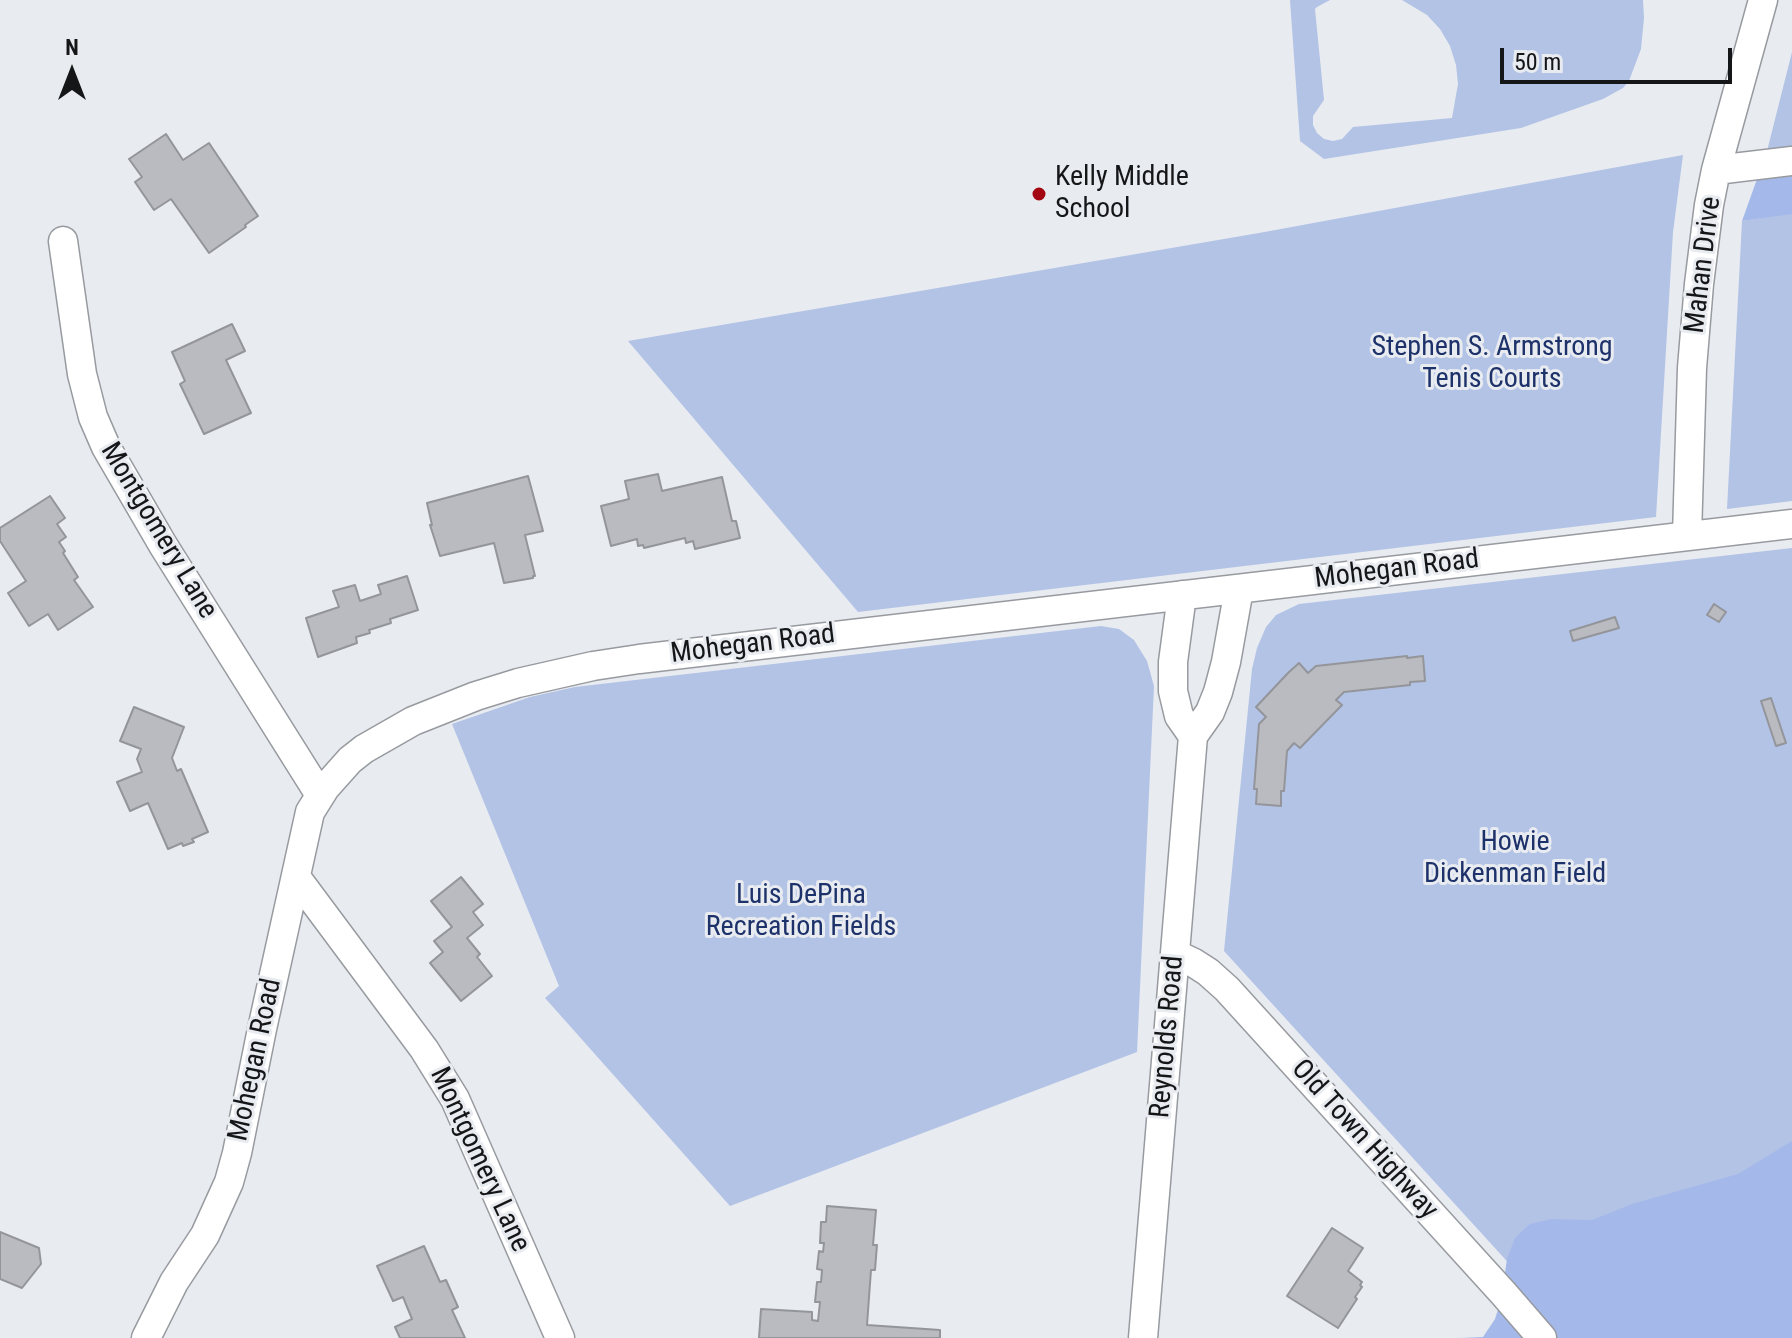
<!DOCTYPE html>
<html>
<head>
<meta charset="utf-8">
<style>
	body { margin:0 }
	#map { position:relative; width:1792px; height:1338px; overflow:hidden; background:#e8ebf0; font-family:"Roboto Condensed",sans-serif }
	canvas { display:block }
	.north { position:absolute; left:32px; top:32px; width:80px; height:80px; -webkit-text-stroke:6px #e8ebf0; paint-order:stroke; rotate:0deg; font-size:22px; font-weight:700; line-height:32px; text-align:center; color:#151618 }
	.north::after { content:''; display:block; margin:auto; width:28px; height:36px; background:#151618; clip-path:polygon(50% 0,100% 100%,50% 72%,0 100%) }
	.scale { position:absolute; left:1500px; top:48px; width:232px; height:36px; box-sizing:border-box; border:4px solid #151618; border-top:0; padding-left:10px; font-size:24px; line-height:28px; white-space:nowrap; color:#151618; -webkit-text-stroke:6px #e8ebf0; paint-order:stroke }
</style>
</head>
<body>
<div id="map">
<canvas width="1792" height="1338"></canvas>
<div class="north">N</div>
<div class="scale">50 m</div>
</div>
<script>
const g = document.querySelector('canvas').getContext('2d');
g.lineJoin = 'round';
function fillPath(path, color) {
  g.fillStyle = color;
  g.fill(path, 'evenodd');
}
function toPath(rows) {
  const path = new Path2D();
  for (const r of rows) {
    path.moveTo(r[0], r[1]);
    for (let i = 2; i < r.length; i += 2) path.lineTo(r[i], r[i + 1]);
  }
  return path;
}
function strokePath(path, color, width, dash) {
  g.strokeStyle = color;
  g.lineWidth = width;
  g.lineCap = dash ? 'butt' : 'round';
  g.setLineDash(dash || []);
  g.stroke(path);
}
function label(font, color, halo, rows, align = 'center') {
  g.font = font + ' "Roboto Condensed",sans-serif';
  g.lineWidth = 6;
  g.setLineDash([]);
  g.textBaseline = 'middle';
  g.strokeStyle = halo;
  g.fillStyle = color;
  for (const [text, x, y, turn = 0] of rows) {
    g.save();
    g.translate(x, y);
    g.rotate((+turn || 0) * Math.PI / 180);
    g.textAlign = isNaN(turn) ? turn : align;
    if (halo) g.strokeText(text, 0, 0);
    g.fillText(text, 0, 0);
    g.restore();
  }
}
const green = toPath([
	[1290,0,1330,0,1317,7,1315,9,1324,100,1313,116,1313,125,1317,133,1324,139,1333,141,1342,139,1353,127,1452,118,1458,84,1456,65,1450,46,1440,29,1427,15,1402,0,1643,0,1644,18,1641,49,1629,81,1623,88,1603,99,1521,128,1324,159,1300,141],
	[1792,52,1792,147,1767,151],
	[1683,155,1673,232,1656,517,858,612,628,341,1259,233],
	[1792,213,1792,501,1727,509,1742,221],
	[1792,548,1792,1338,1577,1338,1224,951,1252,669,1257,648,1266,627,1276,615,1299,604],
	[1101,626,1119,629,1134,640,1147,661,1154,686,1137,1052,730,1206,545,998,559,986,452,724,530,697,575,687]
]);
const forest = toPath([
	[1792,147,1792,214,1742,221,1767,151],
	[1792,1141,1792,1338,1461,1338,1483,1337,1495,1319,1501,1300,1507,1259,1515,1238,1530,1224,1551,1219,1592,1220,1632,1204,1738,1174]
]);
const building = toPath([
	[166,134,183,160,209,143,258,216,245,225,246,227,209,253,171,199,154,210,135,182,142,177,129,159,166,134],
	[232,324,245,351,226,360,251,413,204,434,180,384,185,381,172,352,232,324],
	[658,474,662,491,722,477,732,521,736,521,740,538,695,549,693,541,686,543,685,538,644,548,643,545,638,546,637,539,611,546,601,506,629,499,625,481,658,474],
	[528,476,543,531,525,535,535,576,533,576,533,578,504,583,494,543,440,556,430,525,432,525,427,503,528,476],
	[50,496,65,518,57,524,66,537,59,542,65,551,63,553,78,577,74,580,93,607,58,630,48,614,29,626,8,593,26,581,0,541,0,528,50,496],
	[407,576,418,610,390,619,391,623,369,630,370,633,356,637,357,643,318,657,306,618,339,607,333,591,355,585,360,601,381,594,378,585,407,576],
	[1714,604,1726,612,1719,622,1707,615,1714,604],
	[1615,617,1619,628,1573,641,1570,631,1615,617],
	[1407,656,1407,658,1423,656,1425,681,1410,682,1410,685,1344,692,1336,700,1342,705,1300,748,1294,743,1287,751,1284,791,1281,791,1281,806,1256,804,1257,789,1254,789,1259,724,1266,717,1256,707,1288,673,1299,663,1308,673,1316,666,1407,656],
	[1771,698,1786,743,1776,746,1761,701,1771,698],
	[134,707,184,727,172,758,177,771,181,769,208,832,192,839,194,842,183,846,182,843,168,849,148,803,130,811,117,782,142,772,137,759,141,749,120,741,134,707],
	[461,877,483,904,473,912,483,925,467,938,480,954,477,957,492,976,461,1001,430,963,443,952,434,941,452,927,431,901,461,877],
	[827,1206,876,1210,873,1245,877,1245,875,1270,871,1270,867,1325,940,1330,940,1338,759,1338,761,1309,812,1312,812,1320,818,1321,820,1302,815,1302,817,1282,821,1282,822,1270,817,1269,819,1251,823,1252,824,1243,820,1243,821,1222,826,1222,827,1206],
	[1332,1228,1363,1248,1348,1271,1362,1282,1360,1285,1362,1287,1355,1297,1357,1299,1338,1328,1287,1296,1332,1228],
	[0,1232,39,1248,41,1264,22,1288,0,1279,0,1232],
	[424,1246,440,1282,446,1280,458,1307,452,1310,465,1338,400,1338,395,1327,412,1319,403,1297,393,1301,377,1266,424,1246]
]);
const minor = toPath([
	[1716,170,1792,161],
	[63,241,82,374,93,417,106,447,163,545,320,795],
	[1687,536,1692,368,1699,284,1709,205,1716,170,1763,0],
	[1182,595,1173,662,1173,691,1179,716,1193,736],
	[296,877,424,1049,455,1099,560,1338],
	[1175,954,1194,963,1208,972,1227,989,1504,1294,1542,1338],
	[146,1338,174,1282,205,1235,229,1182,237,1153,262,1029,310,812,325,788,350,760,364,749,413,721,476,696,518,683,593,666,639,659,1792,524],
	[1143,1338,1193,736,1210,712,1218,692,1226,662,1239,589]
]);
const markers = [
	[1039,194,8,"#a20712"]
];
const poiNames = [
	["Kelly Middle",1055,178],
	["School",1055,210]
];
const streetNames = [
	["Mahan Drive",1704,265,-83],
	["Montgomery Lane",158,531,59],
	["Mohegan Road",1397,570,-7],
	["Mohegan Road",753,645,-7],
	["Reynolds Road",1168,1037,-85],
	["Mohegan Road",256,1060,-78],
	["Old Town Highway",1364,1140,48],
	["Montgomery Lane",479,1160,65]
];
const parkNames = [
	["Stephen S. Armstrong",1492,348],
	["Tenis Courts",1492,380],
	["Howie",1515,843],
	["Dickenman Field",1515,875],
	["Luis DePina",801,896],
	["Recreation Fields",801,928]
];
fillPath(green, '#b3c3e6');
fillPath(forest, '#a4b9e9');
fillPath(building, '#b9bbc0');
strokePath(building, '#93959a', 2);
strokePath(minor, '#979a9f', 31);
strokePath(minor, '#fff', 28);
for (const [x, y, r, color] of markers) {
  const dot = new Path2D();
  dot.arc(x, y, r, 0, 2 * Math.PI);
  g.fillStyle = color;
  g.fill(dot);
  strokePath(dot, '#e8ebf0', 3);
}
label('28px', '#151618', '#e8ebf0', poiNames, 'left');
label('28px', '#151618', '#e8ebf0', streetNames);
label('28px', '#1d316a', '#e8ebf0', parkNames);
</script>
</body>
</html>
